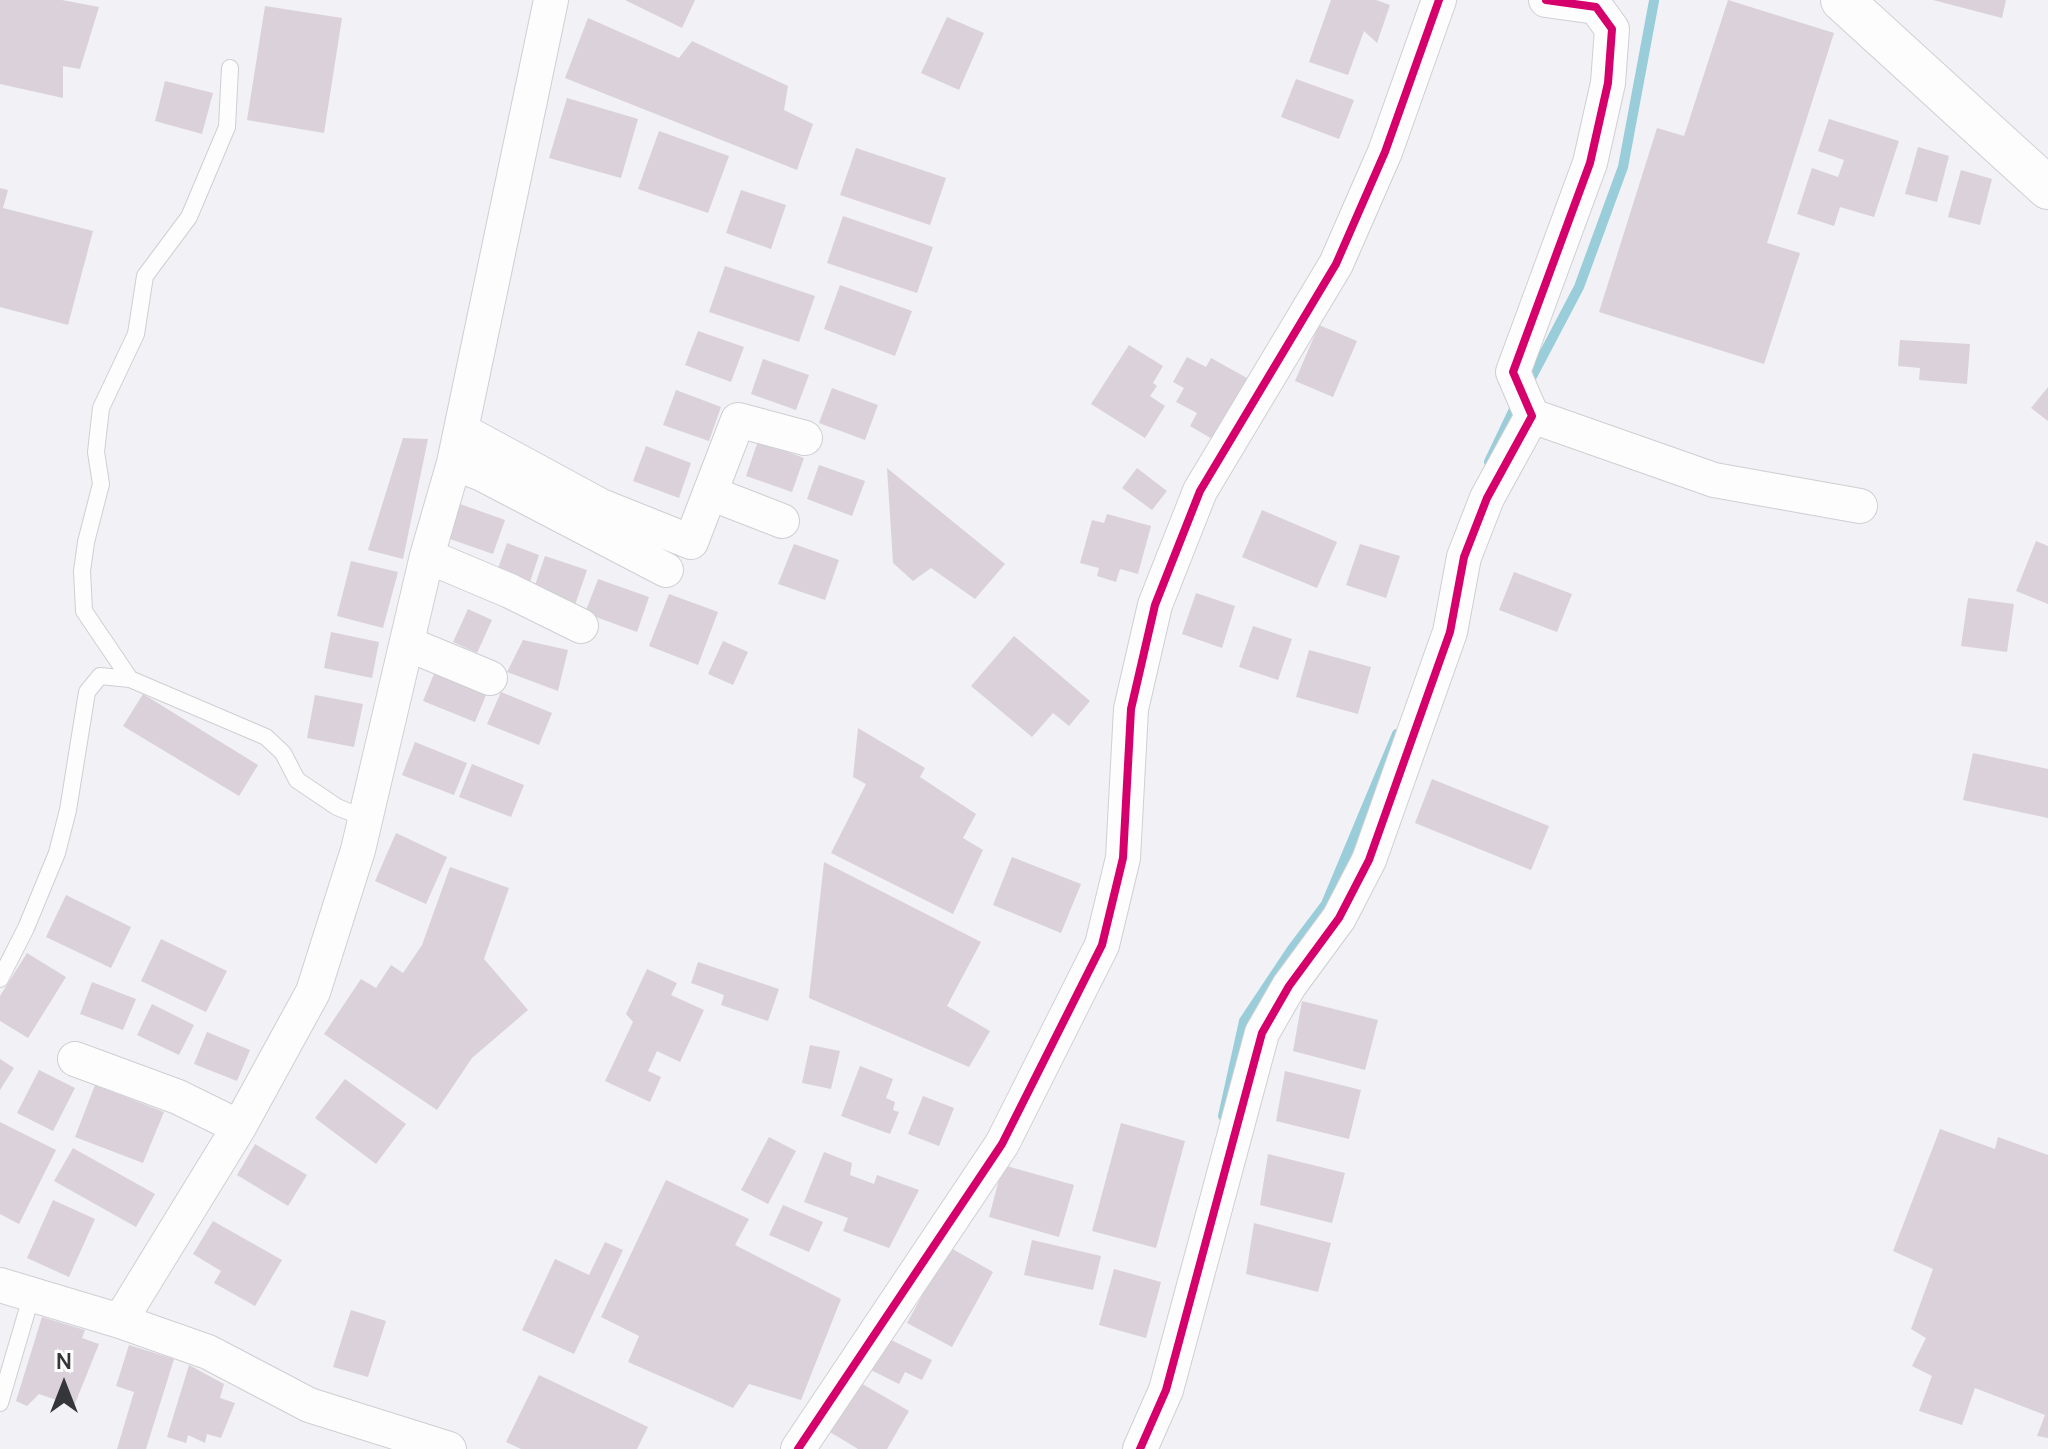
<!DOCTYPE html>
<html>
<head>
<meta charset="utf-8">
<style>
	body { margin:0 }
	#map { position:relative; width:2048px; height:1449px; overflow:hidden; background:#f1f1f6; font-family:Manrope,sans-serif }
	canvas { display:block }
	.north { position:absolute; left:24px; top:1345px; width:80px; height:80px; -webkit-text-stroke:6px #fefefe; paint-order:stroke; rotate:0deg; font-size:22px; font-weight:700; line-height:32px; text-align:center; color:#353639 }
	.north::after { content:''; display:block; margin:auto; width:28px; height:36px; background:#353639; clip-path:polygon(50% 0,100% 100%,50% 72%,0 100%) }
</style>
</head>
<body>
<div id="map">
<canvas width="2048" height="1449"></canvas>
<div class="north">N</div>
</div>
<script>
const g = document.querySelector('canvas').getContext('2d');
g.lineJoin = 'round';
function toPath(rows) {
  const path = new Path2D();
  for (const r of rows) {
    path.moveTo(r[0], r[1]);
    for (let i = 2; i < r.length; i += 2) path.lineTo(r[i], r[i + 1]);
  }
  return path;
}
function strokePath(path, color, width, dash) {
  g.strokeStyle = color;
  g.lineWidth = width;
  g.lineCap = dash ? 'butt' : 'round';
  g.setLineDash(dash || []);
  g.stroke(path);
}
function fillPath(path, color) {
  g.fillStyle = color;
  g.fill(path, 'evenodd');
}
const stream = toPath([
	[1528,384,1579,287,1623,167,1654,1],
	[1489,462,1518,401],
	[1223,1116,1244,1021,1292,949,1326,904,1397,734]
]);
const building = toPath([
	[0,0,62,0,99,7,80,69,63,66,63,98,0,84],
	[625,0,695,0,682,28],
	[1331,0,1376,0,1390,5,1377,43,1364,31,1348,75,1309,62],
	[1728,0,1834,33,1767,243,1800,253,1764,364,1599,312,1657,128,1684,136],
	[1933,0,2006,0,2002,18],
	[265,6,342,18,324,133,247,120],
	[947,17,984,33,959,90,921,73],
	[588,18,679,58,692,41,788,86,784,110,813,124,797,170,565,78],
	[1296,79,1354,100,1339,139,1281,117],
	[165,81,213,93,202,134,155,121],
	[567,98,638,119,621,178,549,158],
	[1829,119,1899,141,1874,217,1840,207,1834,226,1797,214,1812,168,1838,177,1844,160,1818,151],
	[659,131,729,156,708,213,638,189],
	[1918,147,1949,156,1937,202,1905,194],
	[856,148,946,178,930,225,840,195],
	[1961,170,1992,179,1980,225,1948,217],
	[0,188,8,190,3,208,93,231,68,325,0,307],
	[741,190,786,205,771,249,726,233],
	[843,216,933,247,917,293,827,263],
	[725,266,815,296,799,342,709,312],
	[840,285,912,311,895,356,824,329],
	[1319,325,1357,341,1333,397,1295,381],
	[698,331,744,347,731,382,685,365],
	[1900,340,1970,344,1967,384,1919,380,1920,368,1898,366],
	[1129,345,1163,366,1153,383,1157,386,1150,396,1165,406,1145,438,1091,404],
	[1187,357,1206,367,1211,358,1247,378,1214,440,1190,426,1197,413,1176,402,1184,388,1173,382],
	[763,359,809,375,796,410,751,394],
	[2048,387,2048,421,2031,408],
	[832,388,878,405,865,440,819,423],
	[676,390,721,407,709,441,663,425],
	[403,438,428,439,403,559,368,550],
	[758,441,804,458,792,492,746,476],
	[646,446,691,463,679,498,633,481],
	[819,465,865,481,852,516,807,499],
	[887,468,1005,564,975,599,931,568,913,581,893,563],
	[1137,468,1167,491,1152,510,1122,488],
	[460,504,505,520,493,554,447,538],
	[1262,510,1337,542,1317,588,1242,557],
	[1107,514,1151,526,1138,574,1120,569,1116,582,1097,576,1099,568,1080,563,1092,520,1104,523],
	[2036,541,2048,546,2048,604,2016,591],
	[507,543,539,555,528,588,495,577],
	[794,544,839,560,825,600,778,584],
	[1360,544,1400,556,1386,598,1346,585],
	[545,556,587,570,575,605,533,591],
	[351,561,398,572,383,628,337,616],
	[1514,572,1572,594,1557,632,1499,610],
	[598,579,649,597,637,632,585,613],
	[1196,593,1235,606,1222,648,1182,634],
	[669,594,718,612,698,665,649,646],
	[1968,598,2014,604,2007,652,1961,646],
	[468,609,492,620,477,653,453,642],
	[1253,626,1292,639,1278,680,1239,667],
	[331,632,379,642,372,678,324,668],
	[1014,636,1090,701,1069,726,1053,713,1032,737,971,686],
	[523,640,568,650,558,691,507,672],
	[723,641,748,652,733,685,708,674],
	[1309,650,1371,667,1358,714,1296,697],
	[436,669,488,690,475,722,423,701],
	[501,692,552,713,539,745,487,724],
	[143,694,258,765,239,796,123,726],
	[315,695,363,704,354,747,307,738],
	[858,728,925,768,920,777,976,814,963,838,983,850,953,914,831,853,866,784,853,777],
	[415,742,467,763,454,795,402,775],
	[1973,753,2048,769,2048,818,1963,800],
	[472,764,524,785,511,817,459,797],
	[1432,779,1549,826,1531,870,1415,823],
	[396,833,447,857,426,904,375,881],
	[1012,857,1081,884,1061,933,993,905],
	[824,862,981,942,947,1006,990,1031,969,1067,809,998],
	[450,867,509,888,484,959,528,1010,472,1058,437,1110,324,1034,361,979,376,988,391,965,403,973,422,945],
	[66,895,131,927,111,968,46,937],
	[161,939,227,971,206,1012,141,981],
	[27,953,66,977,28,1038,0,1021,0,996],
	[698,962,779,989,768,1021,721,1005,724,995,691,983],
	[647,969,677,983,671,995,704,1010,680,1062,657,1051,648,1071,661,1077,650,1102,605,1081,633,1022,626,1014],
	[92,982,136,999,123,1030,80,1014],
	[1302,1001,1378,1020,1365,1070,1293,1051],
	[152,1004,194,1025,179,1055,137,1035],
	[207,1032,250,1050,237,1081,194,1064],
	[810,1045,840,1051,831,1089,802,1083],
	[0,1059,14,1068,0,1090],
	[860,1066,893,1079,886,1098,895,1102,893,1110,899,1112,890,1134,841,1116],
	[39,1070,75,1088,53,1131,17,1113],
	[1285,1071,1361,1090,1349,1139,1276,1121],
	[345,1079,406,1124,376,1164,315,1118],
	[95,1085,164,1112,143,1163,75,1137],
	[923,1096,954,1108,939,1146,908,1134],
	[0,1122,56,1150,19,1224,0,1214],
	[1121,1123,1185,1141,1156,1248,1092,1231],
	[1940,1129,1995,1149,1998,1137,2048,1155,2048,1438,2037,1436,2045,1415,1975,1388,1962,1425,1919,1411,1932,1376,1912,1366,1926,1338,1911,1329,1933,1269,1893,1251],
	[769,1137,796,1151,768,1204,741,1190],
	[255,1144,307,1175,288,1206,237,1175],
	[73,1148,155,1194,136,1227,54,1181],
	[824,1152,852,1163,850,1175,874,1184,877,1175,919,1190,889,1248,843,1231,848,1218,804,1202],
	[1268,1154,1345,1173,1332,1223,1260,1205],
	[1003,1165,1074,1185,1059,1237,989,1217],
	[666,1180,749,1219,735,1245,841,1299,801,1400,749,1384,733,1408,628,1362,639,1336,601,1317],
	[53,1200,95,1219,69,1277,27,1258],
	[783,1205,823,1222,809,1252,769,1235],
	[213,1221,282,1260,255,1306,214,1283,221,1271,193,1254],
	[1254,1223,1331,1243,1318,1292,1246,1274],
	[1032,1240,1101,1256,1093,1290,1024,1275],
	[605,1242,623,1250,574,1354,522,1330,555,1259,589,1275],
	[949,1247,993,1272,952,1347,907,1323],
	[1114,1269,1161,1282,1146,1338,1099,1325],
	[351,1310,386,1321,368,1377,333,1367],
	[42,1317,85,1330,82,1338,99,1344,74,1406,39,1394,27,1406,16,1401],
	[883,1336,932,1360,922,1380,905,1372,899,1384,867,1368],
	[129,1345,174,1359,146,1449,117,1449,134,1392,116,1386],
	[189,1365,224,1384,220,1398,235,1403,221,1438,207,1434,205,1443,188,1435,186,1443,167,1437],
	[539,1375,648,1427,637,1449,521,1449,506,1442],
	[859,1382,909,1411,887,1449,858,1449,830,1432]
]);
const service = toPath([
	[230,68,227,127,189,217,145,276,136,334,101,408,96,452,101,484,86,542,82,571,84,611,130,679,266,737,283,753,297,780,337,807,364,818],
	[0,979,26,928,57,853,68,810,87,692,100,676,130,679],
	[0,1403,32,1294]
]);
const minor = toPath([
	[1532,416,1714,480,1860,506],
	[461,430,601,506,691,542,738,420,805,438],
	[454,463,482,474,666,570],
	[710,493,782,521],
	[427,556,510,591,581,626],
	[408,644,490,678],
	[75,1059,178,1097,239,1127],
	[0,1285,120,1321,208,1352,309,1405,449,1449],
	[120,1321,239,1127,313,992,358,850,427,556,454,463,551,0],
	[798,1449,1002,1144,1102,945,1123,858,1131,709,1155,605,1200,491,1336,264,1385,152,1439,0],
	[1140,1449,1166,1390,1262,1033,1289,986,1339,918,1369,860,1450,632,1464,557,1487,498,1532,416,1513,372,1590,163,1608,83,1612,29,1596,7,1546,0]
]);
const tertiary = toPath([
	[1842,0,2048,188]
]);
const cycleway = toPath([
	[798,1449,1002,1144,1102,945,1123,858,1131,709,1155,605,1200,491,1336,264,1385,152,1439,0],
	[1140,1449,1166,1390,1262,1033,1289,986,1339,918,1369,860,1450,632,1464,557,1487,498,1532,416,1513,372,1590,163,1608,83,1612,29,1596,7,1546,0]
]);
strokePath(stream, '#98cdd9', 10);
fillPath(building, '#dbd1da');
strokePath(service, '#cfcfd3', 18);
strokePath(minor, '#cfcfd3', 36);
strokePath(tertiary, '#cfcfd3', 44);
strokePath(service, '#fdfdfe', 16);
strokePath(minor, '#fdfdfe', 34);
strokePath(tertiary, '#fdfdfe', 42);
strokePath(cycleway, '#d6006c', 8);
</script>
</body>
</html>
